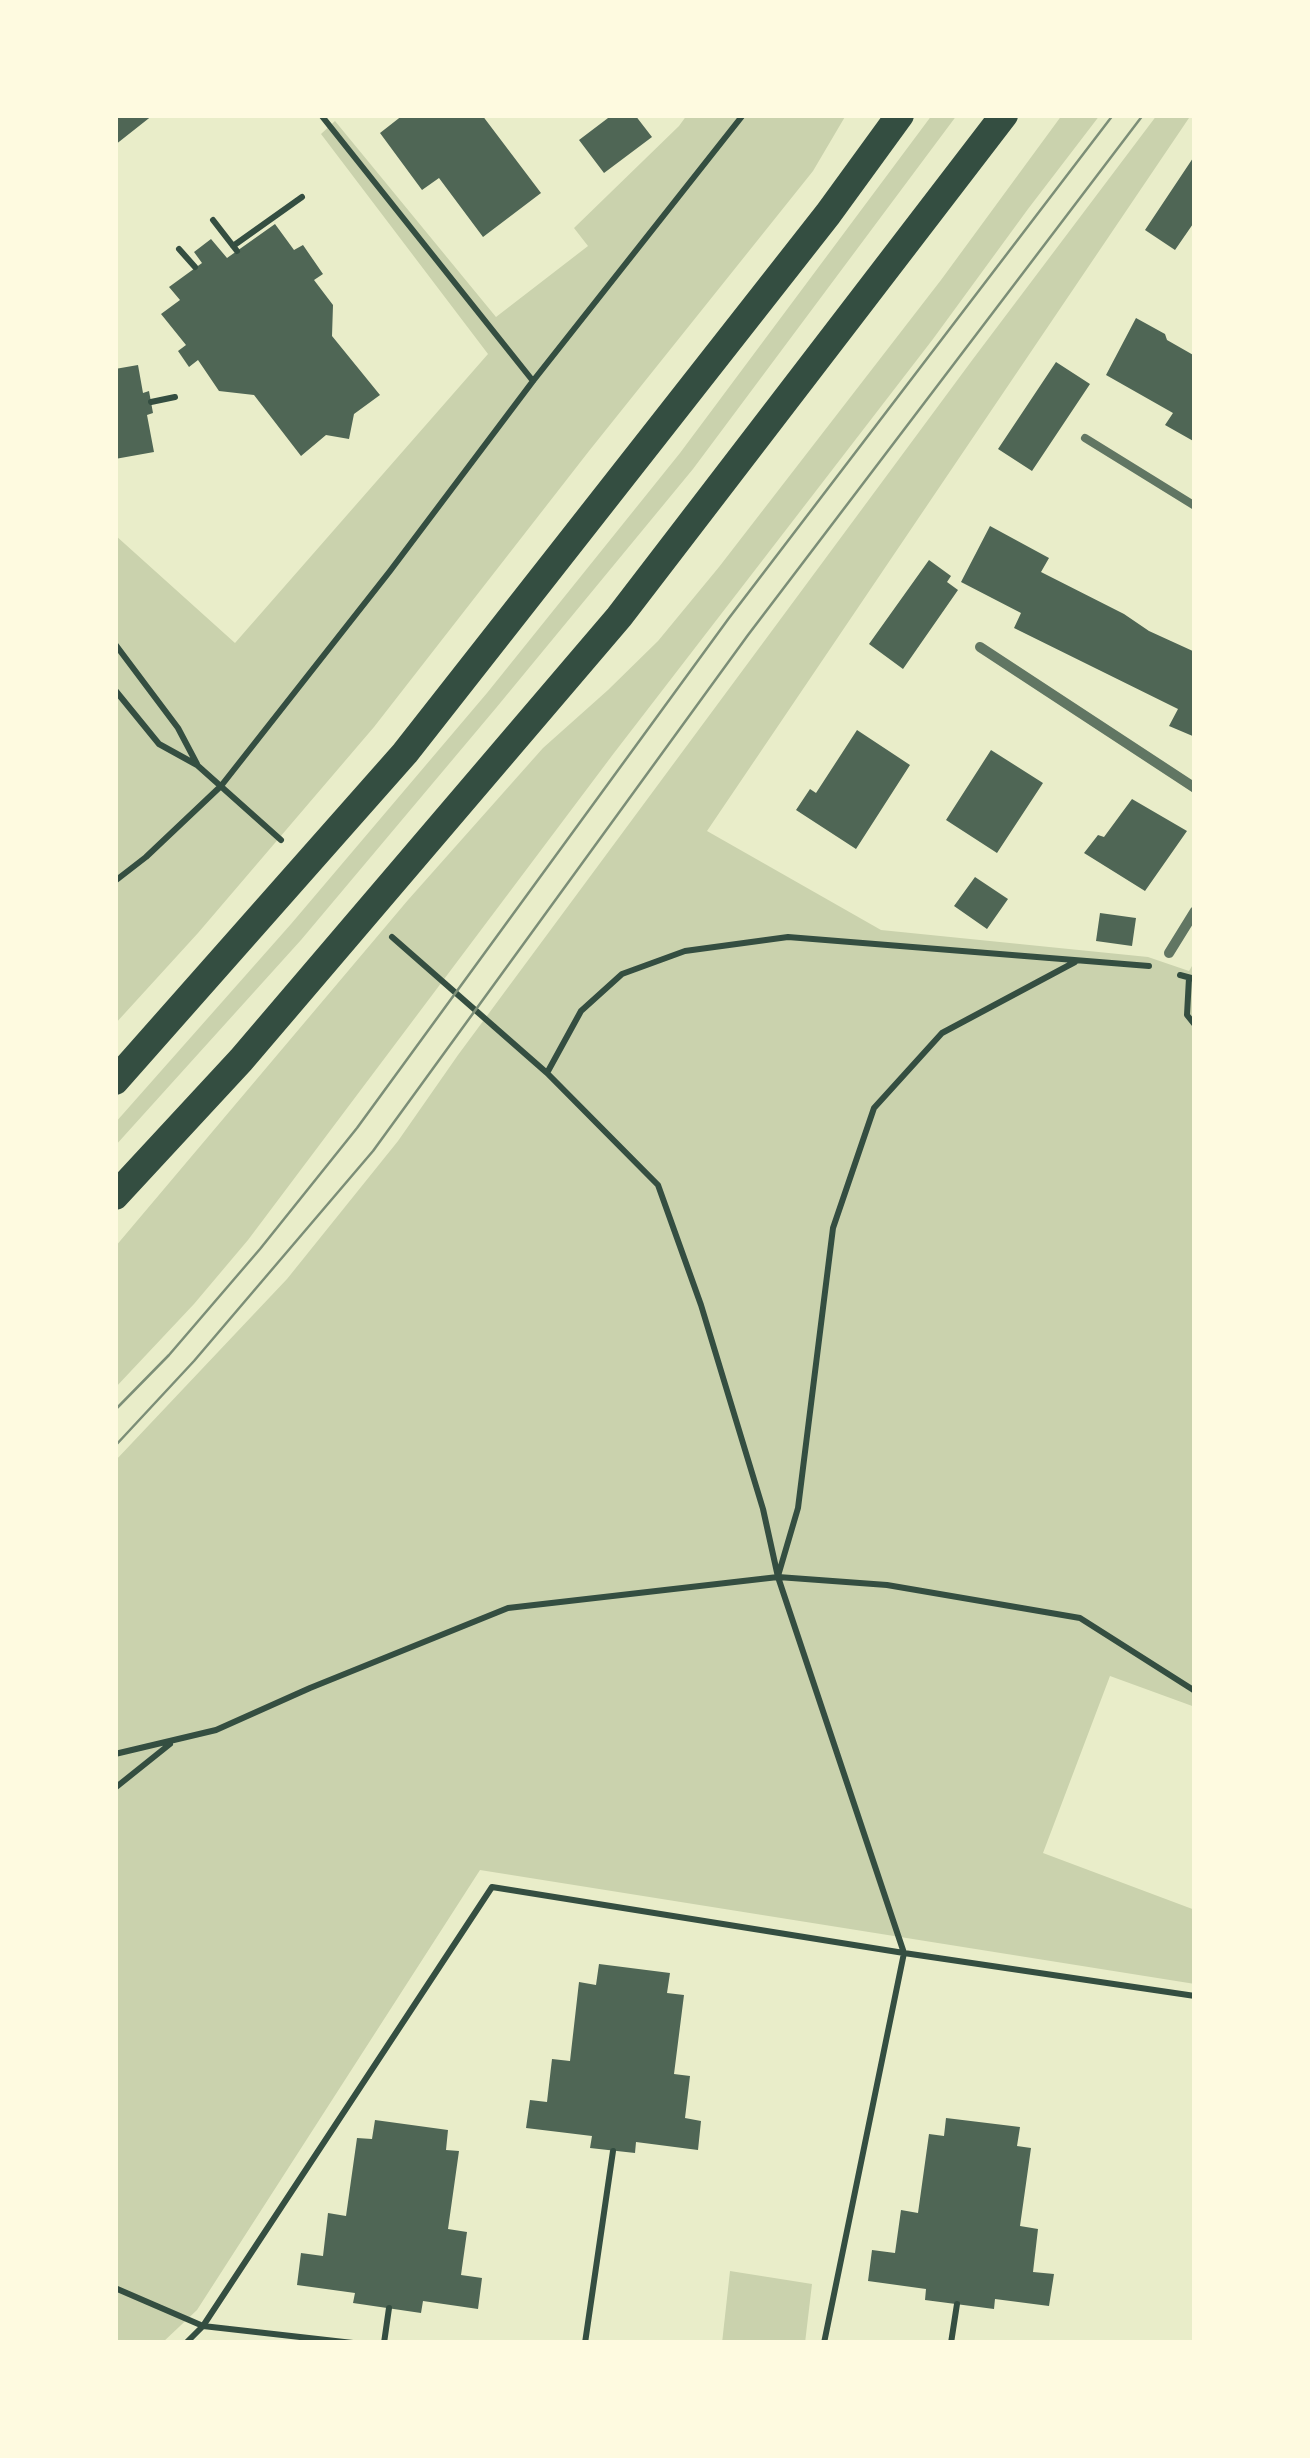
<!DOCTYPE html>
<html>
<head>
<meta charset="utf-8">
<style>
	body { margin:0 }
	#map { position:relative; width:1310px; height:2458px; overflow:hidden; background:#e9edc9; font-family:"Roboto Condensed",sans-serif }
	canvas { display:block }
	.frame { position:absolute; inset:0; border:118px solid #fefae0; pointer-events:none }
</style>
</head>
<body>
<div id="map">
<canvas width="1310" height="2458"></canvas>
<div class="frame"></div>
</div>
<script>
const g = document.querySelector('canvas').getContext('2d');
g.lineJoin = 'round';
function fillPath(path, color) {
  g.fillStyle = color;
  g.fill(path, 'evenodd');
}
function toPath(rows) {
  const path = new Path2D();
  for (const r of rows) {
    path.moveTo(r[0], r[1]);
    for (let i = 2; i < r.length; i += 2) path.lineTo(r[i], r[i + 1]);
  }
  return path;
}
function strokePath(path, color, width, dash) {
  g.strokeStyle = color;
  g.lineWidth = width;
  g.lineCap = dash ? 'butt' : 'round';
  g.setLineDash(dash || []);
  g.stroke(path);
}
const green = toPath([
	[687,115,846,115,813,171,589,451,374,727,198,933,115,1024,115,535,235,643,488,354,321,134,335,121,496,317,588,246,574,228,679,126],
	[932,115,957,115,693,469,496,708,301,940,115,1146,115,1123,291,924,487,693,680,453],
	[1062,115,1100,115,1028,209,933,339,614,753,248,1240,194,1304,115,1388,115,1247,408,900,543,748,608,690,658,641,719,567,941,280],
	[1157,115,1191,115,707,831,881,930,1148,957,1189,971,1195,961,1195,1707,1110,1676,1043,1853,1195,1910,1195,1984,480,1870,197,2310,162,2343,115,2343,115,1461,287,1279,398,1141,458,1055,973,359],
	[730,2271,812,2284,805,2343,722,2343]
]);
const building = toPath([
	[115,115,153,115,115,145],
	[403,115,482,115,541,193,483,237,439,178,422,190,380,133],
	[612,115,635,115,652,137,604,173,579,140],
	[1195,155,1195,221,1175,250,1145,230],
	[275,224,294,250,303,245,323,274,314,280,333,305,332,336,380,395,354,414,349,439,326,435,301,456,254,395,219,391,198,360,189,367,178,351,186,345,161,314,180,300,169,287,202,263,194,252,211,239,227,258],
	[1136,318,1165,334,1167,340,1195,356,1195,442,1165,425,1173,413,1106,375],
	[1056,362,1090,384,1032,471,998,449],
	[138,365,143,393,149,391,153,413,147,415,154,452,115,459,115,369],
	[990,526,1049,558,1041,572,1124,614,1149,631,1195,652,1195,737,1169,726,1178,709,1014,628,1021,613,961,582],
	[929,560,951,576,947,582,958,590,903,669,869,644],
	[857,730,910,765,856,849,796,810,810,789,816,793],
	[991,750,1043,783,997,853,946,820],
	[1132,799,1187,831,1145,891,1084,853,1098,835,1104,837],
	[975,877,1008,899,987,929,954,906],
	[1100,913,1136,918,1132,946,1096,941],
	[599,1964,670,1973,667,1993,684,1995,674,2074,690,2076,685,2118,701,2121,698,2150,636,2142,635,2153,590,2148,592,2136,526,2128,530,2100,547,2102,552,2059,570,2061,579,1982,596,1985],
	[946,2118,1020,2127,1017,2146,1031,2148,1020,2226,1038,2229,1033,2272,1054,2274,1049,2306,995,2299,994,2309,925,2300,926,2289,868,2281,872,2250,895,2253,901,2210,918,2213,929,2134,944,2136],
	[375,2120,448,2130,446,2150,459,2151,448,2229,467,2232,461,2275,482,2278,478,2309,423,2301,421,2313,353,2303,355,2293,297,2285,301,2253,323,2256,328,2213,346,2216,357,2138,372,2139]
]);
const path = toPath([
	[321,115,533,381],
	[213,220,237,251],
	[233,246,302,197],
	[179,249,195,267],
	[151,402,175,397],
	[115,644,178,728,197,764],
	[115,690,159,744,197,765,281,840],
	[115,881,146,857,221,786,390,571,533,381,743,115],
	[392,937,547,1073,658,1185,701,1305,763,1509,778,1577,904,1953,824,2343],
	[1180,975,1195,979],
	[1189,978,1187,1015,1195,1025],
	[547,1073,581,1011,622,974,685,951,788,937,1149,966],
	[778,1576,798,1508,833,1228,874,1108,942,1033,1075,962],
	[115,1754,216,1730,310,1688,508,1608,778,1577,887,1585,1080,1618,1195,1691],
	[115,1788,170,1744],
	[115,2288,203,2326,353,2343],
	[186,2343,203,2326,492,1887,904,1953,1195,1996],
	[384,2343,389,2308],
	[585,2343,613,2151],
	[951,2343,957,2304]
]);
const service = toPath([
	[1085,438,1195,506]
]);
const minor = toPath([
	[980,647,1195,788],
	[1169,953,1195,911]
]);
const trunk = toPath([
	[115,1081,405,753,828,214,900,115],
	[115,1196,241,1060,619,617,1004,115]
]);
const tram = toPath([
	[115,1410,169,1355,260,1249,357,1128,729,618,1113,115],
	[115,1446,194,1361,373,1151,748,635,1143,115]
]);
fillPath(green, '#cad2ad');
fillPath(building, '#4f6655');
strokePath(path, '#344e41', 6);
strokePath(service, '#617663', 8);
strokePath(minor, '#617663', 10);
strokePath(trunk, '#344e41', 28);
strokePath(tram, '#7c8e77', 2.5);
</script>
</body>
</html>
